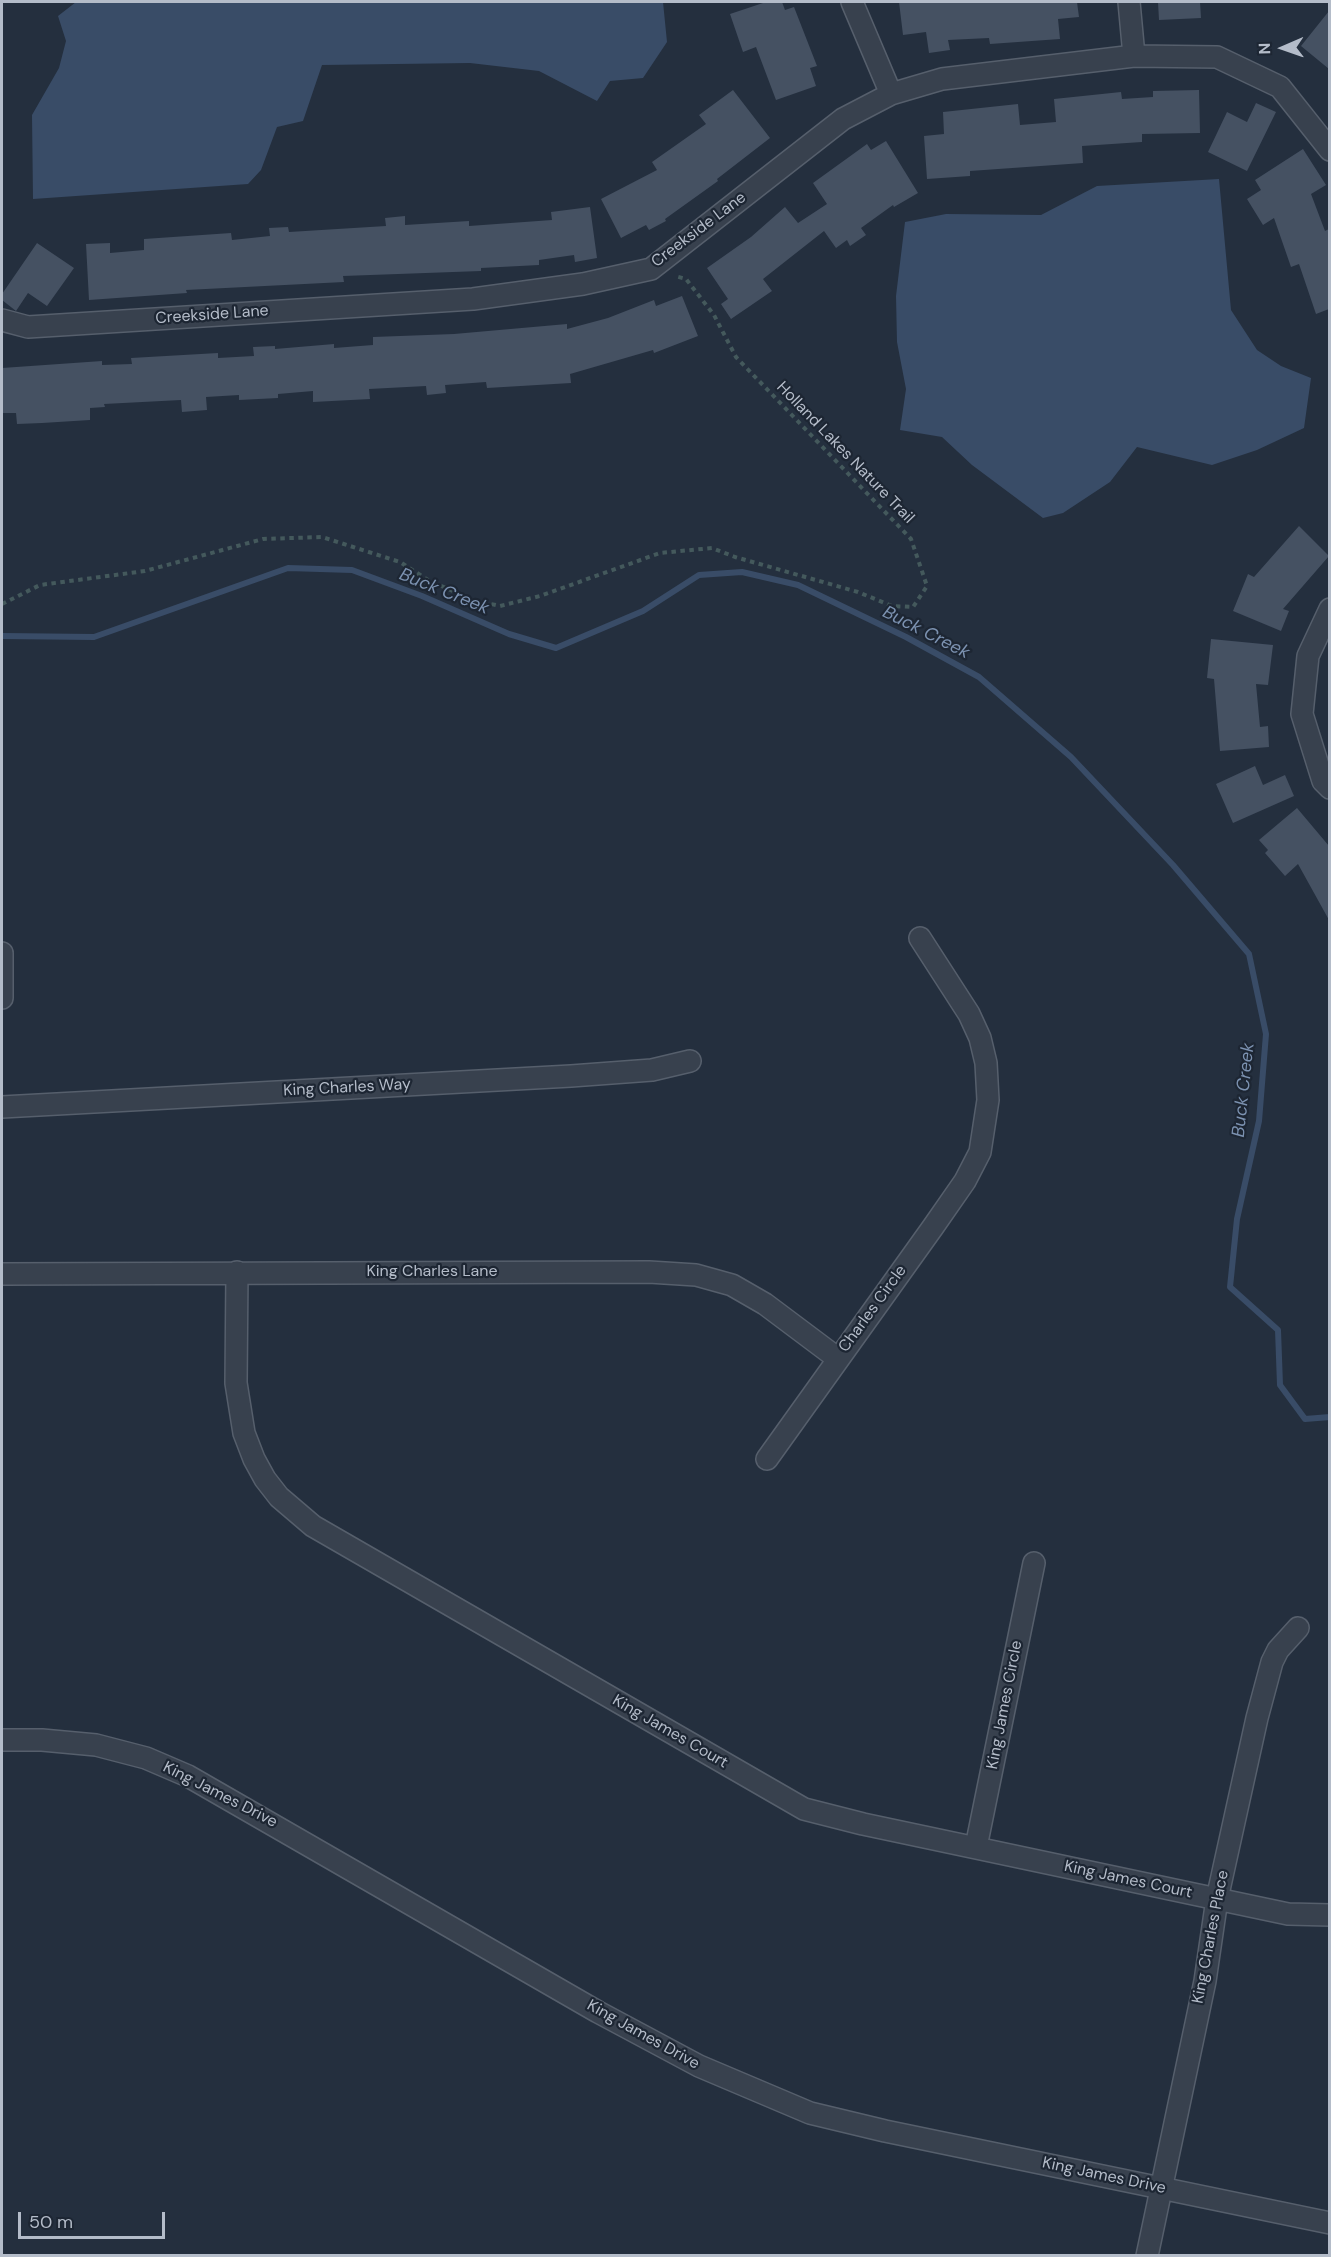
<!DOCTYPE html>
<html>
<head>
<meta charset="utf-8">
<style>
	body { margin:0 }
	#map { position:relative; width:1331px; height:2257px; overflow:hidden; background:#242f3e; font-family:"DM Sans",sans-serif }
	canvas { display:block }
	.frame { position:absolute; inset:0; border:3px solid #b4bcc9; pointer-events:none }
	.north { position:absolute; left:1253px; top:18px; width:60px; height:60px; -webkit-text-stroke:4px #1d2633; paint-order:stroke; rotate:268deg; font-size:16px; font-weight:700; line-height:24px; text-align:center; color:#b4bcc9 }
	.north::after { content:''; display:block; margin:auto; width:21px; height:27px; background:#b4bcc9; clip-path:polygon(50% 0,100% 100%,50% 72%,0 100%) }
	.scale { position:absolute; left:18px; top:2212px; width:147px; height:27px; box-sizing:border-box; border:3px solid #b4bcc9; border-top:0; padding-left:8px; font-size:18px; line-height:21px; white-space:nowrap; color:#b4bcc9; -webkit-text-stroke:4px #1d2633; paint-order:stroke }
</style>
</head>
<body>
<div id="map">
<canvas width="1331" height="2257"></canvas>
<div class="frame"></div>
<div class="north">N</div>
<div class="scale">50 m</div>
</div>
<script>
const g = document.querySelector('canvas').getContext('2d');
g.lineJoin = 'round';
function fillPath(path, color) {
  g.fillStyle = color;
  g.fill(path, 'evenodd');
}
function toPath(rows) {
  const path = new Path2D();
  for (const r of rows) {
    path.moveTo(r[0], r[1]);
    for (let i = 2; i < r.length; i += 2) path.lineTo(r[i], r[i + 1]);
  }
  return path;
}
function strokePath(path, color, width, dash) {
  g.strokeStyle = color;
  g.lineWidth = width;
  g.lineCap = dash ? 'butt' : 'round';
  g.setLineDash(dash || []);
  g.stroke(path);
}
function label(font, color, halo, rows, align = 'center') {
  g.font = font + ' "DM Sans",sans-serif';
  g.lineWidth = 4.5;
  g.setLineDash([]);
  g.textBaseline = 'middle';
  g.strokeStyle = halo;
  g.fillStyle = color;
  for (const [text, x, y, turn = 0] of rows) {
    g.save();
    g.translate(x, y);
    g.rotate((+turn || 0) * Math.PI / 180);
    g.textAlign = isNaN(turn) ? turn : align;
    if (halo) g.strokeText(text, 0, 0);
    g.fillText(text, 0, 0);
    g.restore();
  }
}
const water = toPath([
	[76,2,663,2,667,42,643,78,610,81,597,101,539,71,470,63,322,65,303,121,277,127,261,170,248,184,33,199,32,115,59,68,66,41,58,16],
	[1219,179,1231,310,1257,350,1281,366,1311,378,1304,428,1257,450,1212,465,1137,447,1110,482,1063,513,1043,518,972,465,942,437,900,430,906,389,897,342,896,296,905,222,946,214,1041,215,1097,186]
]);
const stream = toPath([
	[2,636,94,637,288,568,352,570,422,596,509,634,556,648,643,611,699,575,742,572,798,585,906,637,979,677,1071,757,1173,865,1249,954,1266,1034,1259,1121,1237,1219,1230,1287,1278,1330,1280,1385,1305,1419,1330,1417]
]);
const building = toPath([
	[766,2,782,2,785,10,794,7,817,66,810,68,816,86,776,100,756,47,743,52,730,14],
	[899,2,1077,2,1079,17,1058,19,1060,39,990,44,989,38,948,40,950,50,929,53,926,32,903,35],
	[1158,2,1200,2,1201,18,1159,20],
	[1329,11,1329,69,1301,46],
	[733,90,770,138,717,179,718,181,665,219,666,221,649,230,646,225,621,238,601,199,657,170,652,162,706,124,699,115],
	[1199,90,1200,133,1142,134,1142,142,1082,146,1083,163,970,171,970,176,927,179,924,136,944,134,943,112,1018,104,1020,125,1056,122,1054,99,1121,92,1122,99,1153,97,1153,91],
	[1256,103,1276,112,1247,171,1208,152,1227,112,1247,122],
	[886,141,918,193,894,207,893,205,861,228,866,235,850,246,847,240,836,248,824,231,763,279,772,291,731,319,721,304,728,299,707,268,751,237,785,207,798,223,827,204,813,183,867,144,871,150],
	[1303,149,1326,185,1311,194,1325,231,1329,229,1329,309,1316,314,1299,264,1291,267,1274,218,1263,225,1247,199,1261,190,1255,180],
	[590,207,597,258,575,262,574,255,539,260,539,265,481,268,481,271,343,276,344,282,186,290,187,293,89,300,86,244,110,243,110,253,144,250,144,239,231,233,232,240,270,236,269,228,288,227,289,232,386,226,385,218,405,216,405,225,469,221,469,226,552,220,551,212],
	[37,243,74,268,47,306,28,293,16,311,2,300,2,294],
	[682,296,698,336,654,353,653,350,570,374,571,383,487,388,486,382,445,385,446,393,427,395,426,386,369,389,370,399,313,402,313,391,278,394,278,398,239,400,239,395,206,397,207,410,182,412,181,400,104,404,105,407,90,408,90,420,42,423,17,424,16,413,2,413,2,368,102,361,102,365,132,364,131,358,218,353,218,358,254,356,253,347,275,346,275,349,334,344,334,348,373,345,373,337,454,334,567,324,567,329,608,318,654,300,656,306],
	[1299,526,1329,556,1283,609,1289,611,1281,631,1233,611,1248,574,1254,577],
	[1211,639,1273,645,1268,685,1256,684,1260,727,1268,726,1269,747,1220,751,1214,679,1207,678],
	[1255,766,1263,785,1285,775,1294,796,1233,823,1216,784],
	[1297,808,1329,846,1329,920,1298,864,1285,876,1265,853,1268,850,1259,840]
]);
const path = toPath([
	[2,604,40,585,145,571,263,539,322,537,400,562,428,580,473,600,500,606,540,596,660,553,712,548,735,557,858,592,892,606,913,607,927,586,911,539,736,357,714,315,686,279,675,276]
]);
const minor = toPath([
	[852,2,891,94],
	[1129,2,1134,56],
	[2,320,28,327,473,299,583,284,651,269,843,119,891,94,942,79,1134,56,1217,57,1280,87,1330,150],
	[1330,609,1308,656,1302,714,1323,781,1330,788],
	[2,953,2,998],
	[2,1107,571,1076,652,1070,690,1061],
	[237,1272,236,1383,244,1433,254,1459,265,1479,279,1497,313,1526,804,1809,863,1824,1217,1899,1288,1914,1330,1915],
	[2,1274,649,1272,696,1275,732,1285,765,1304,837,1358],
	[767,1459,933,1227,965,1181,980,1152,988,1100,986,1063,980,1038,969,1014,920,938],
	[2,1740,42,1740,96,1745,146,1758,188,1776,598,2012,699,2066,810,2113,885,2131,1330,2223],
	[976,1847,1034,1563],
	[1147,2256,1205,1981,1217,1899,1257,1718,1272,1662,1278,1650,1298,1628]
]);
const streetNames = [
	["Creekside Lane",699,230,-37],
	["Creekside Lane",212,315,-4],
	["Holland Lakes Nature Trail",845,453,46],
	["King Charles Way",347,1088,-3],
	["King Charles Lane",432,1272],
	["Charles Circle",873,1309,-54],
	["King James Circle",1005,1705,-79],
	["King James Court",670,1732,30],
	["King James Drive",220,1795,27],
	["King James Court",1128,1880,12],
	["King Charles Place",1211,1937,-79],
	["King James Drive",643,2035,29],
	["King James Drive",1104,2176,12]
];
const waterNames = [
	["Buck Creek",444,592,22],
	["Buck Creek",926,633,27],
	["Buck Creek",1244,1090,-84]
];
fillPath(water, '#394c67');
strokePath(stream, '#394c67', 6);
fillPath(building, '#455162');
strokePath(minor, '#565f6c', 24);
strokePath(path, '#44595c', 4, [4.5, 4.5]);
strokePath(minor, '#38414e', 21);
label('16px', '#b4bcc9', '#1d2633', streetNames);
label('italic 18px', '#7c92b1', '#1d2633', waterNames);
</script>
</body>
</html>
